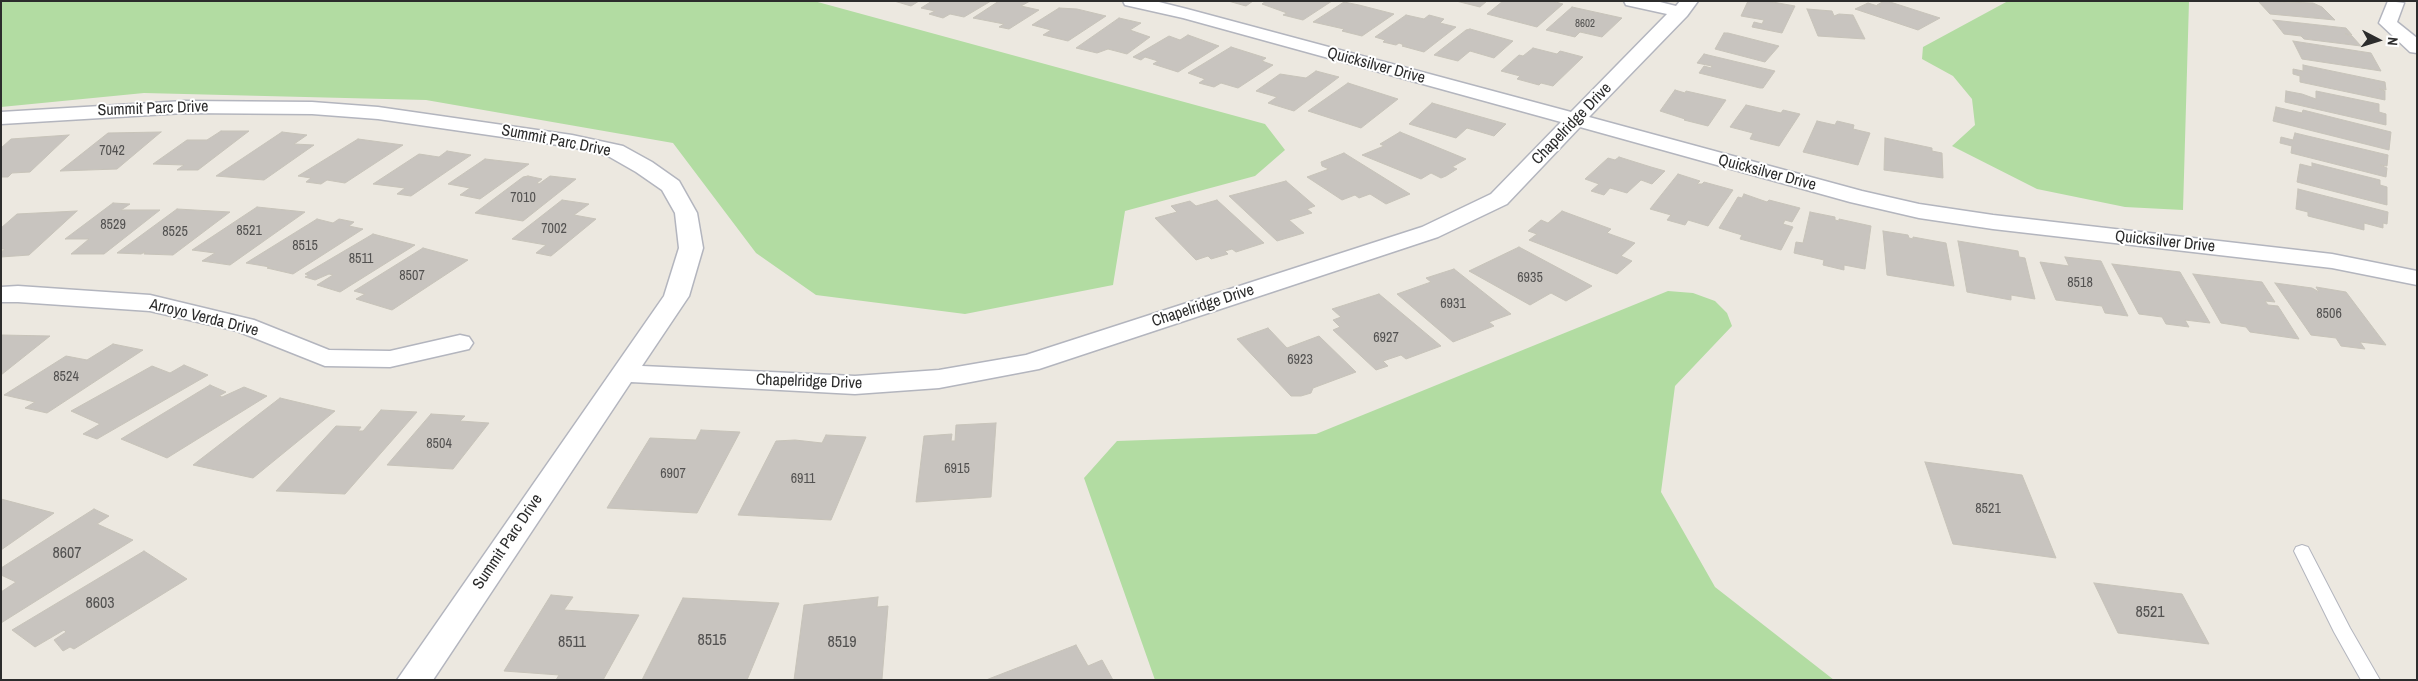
<!DOCTYPE html>
<html>
<head>
<meta charset="utf-8">
<style>
	body { margin:0 }
	#map { position:relative; width:2418px; height:681px; overflow:hidden; background:#ece8e0; font-family:"Archivo Narrow",sans-serif }
	canvas { display:block }
	.frame { position:absolute; inset:0; border:2px solid #2c2c2c; pointer-events:none }
	.north { position:absolute; left:2353px; top:15px; width:50px; height:50px; -webkit-text-stroke:4px #fff; paint-order:stroke; rotate:95deg; font-size:14px; font-weight:700; line-height:20px; text-align:center; color:#2c2c2c }
	.north::after { content:''; display:block; margin:auto; width:18px; height:22px; background:#2c2c2c; clip-path:polygon(50% 0,100% 100%,50% 72%,0 100%) }
</style>
</head>
<body>
<div id="map">
<canvas width="2418" height="681"></canvas>
<div class="frame"></div>
<div class="north">N</div>
</div>
<script>
const g = document.querySelector('canvas').getContext('2d');
g.lineJoin = 'round';
function fillPath(path, color) {
  g.fillStyle = color;
  g.fill(path, 'evenodd');
}
function toPath(rows) {
  const path = new Path2D();
  for (const r of rows) {
    path.moveTo(r[0], r[1]);
    for (let i = 2; i < r.length; i += 2) path.lineTo(r[i], r[i + 1]);
  }
  return path;
}
function strokePath(path, color, width, dash) {
  g.strokeStyle = color;
  g.lineWidth = width;
  g.lineCap = dash ? 'butt' : 'round';
  g.setLineDash(dash || []);
  g.stroke(path);
}
function label(font, color, halo, rows, align = 'center') {
  g.font = font + ' "Archivo Narrow",sans-serif';
  g.lineWidth = 4;
  g.setLineDash([]);
  g.textBaseline = 'middle';
  g.strokeStyle = halo;
  g.fillStyle = color;
  for (const [text, x, y, turn = 0] of rows) {
    g.save();
    g.translate(x, y);
    g.rotate((+turn || 0) * Math.PI / 180);
    g.textAlign = isNaN(turn) ? turn : align;
    if (halo) g.strokeText(text, 0, 0);
    g.fillText(text, 0, 0);
    g.restore();
  }
}
const green = toPath([
	[1,1,814,1,1265,124,1285,150,1255,176,1125,211,1113,285,965,314,816,295,756,253,673,143,426,100,144,93,1,107],
	[2008,1,2189,1,2183,210,2125,207,2037,189,1952,146,1975,125,1972,99,1953,76,1922,59,1923,47],
	[1668,291,1693,293,1715,301,1727,313,1732,326,1675,386,1661,492,1715,587,1834,680,1155,680,1084,478,1117,441,1316,434]
]);
const building = toPath([
	[894,1,919,1,911,6,894,1],
	[932,1,991,1,964,17,950,14,943,18,929,14,935,11,921,8,932,1],
	[999,1,1030,1,1021,6,1039,10,1009,29,999,27,1004,24,973,18,999,1],
	[1228,1,1253,1,1246,6,1228,1],
	[1266,1,1332,1,1303,20,1283,15,1287,13,1262,4,1266,1],
	[1456,1,1487,1,1480,7,1456,1],
	[1503,1,1552,1,1563,4,1537,27,1487,14,1503,1],
	[1748,1,1767,1,1795,6,1782,33,1752,27,1754,22,1762,24,1764,20,1741,16,1748,1],
	[1884,1,1887,1,1940,18,1918,30,1855,9,1868,3,1881,7,1877,5,1884,1],
	[2258,1,2313,3,2322,7,2335,20,2270,14,2258,1],
	[1344,2,1359,5,1394,14,1362,36,1342,31,1344,29,1313,22,1344,2],
	[1572,7,1622,18,1602,37,1580,32,1575,37,1546,30,1572,7],
	[1059,8,1077,9,1106,16,1068,41,1043,35,1051,30,1032,25,1059,8],
	[1807,9,1832,11,1834,16,1839,14,1853,15,1865,39,1818,36,1807,9],
	[1406,15,1424,19,1429,15,1444,19,1440,23,1456,27,1424,52,1402,46,1404,45,1399,43,1396,45,1383,42,1385,40,1375,37,1406,15],
	[1119,18,1141,23,1130,30,1150,37,1127,54,1108,49,1097,53,1076,48,1119,18],
	[2273,20,2346,28,2352,35,2345,34,2352,36,2361,46,2304,39,2301,36,2284,34,2273,20],
	[1470,29,1513,41,1494,58,1470,51,1458,61,1434,55,1466,30,1470,29],
	[1724,33,1728,33,1779,46,1765,62,1715,49,1724,33],
	[1188,35,1219,46,1178,72,1153,64,1158,61,1145,57,1141,60,1133,57,1169,36,1180,40,1188,35],
	[2293,41,2371,53,2381,71,2302,59,2293,41],
	[1231,47,1266,58,1262,61,1273,65,1238,88,1221,83,1214,87,1199,83,1205,79,1188,73,1231,47],
	[1533,48,1557,54,1560,51,1583,57,1553,86,1541,83,1539,85,1517,79,1520,76,1501,71,1519,55,1523,56,1533,48],
	[1704,54,1775,71,1763,88,1760,88,1699,73,1704,66,1711,68,1712,66,1697,63,1704,54],
	[2303,65,2385,82,2386,90,2379,89,2385,91,2385,100,2300,82,2300,76,2293,74,2293,69,2303,71,2303,65],
	[1316,71,1339,77,1294,111,1268,103,1277,97,1256,91,1280,74,1306,78,1316,71],
	[1348,83,1398,99,1361,128,1308,111,1348,83],
	[1675,90,1685,93,1686,91,1726,100,1708,126,1684,120,1685,119,1660,111,1675,90],
	[2286,91,2302,94,2316,99,2316,91,2379,104,2379,112,2386,114,2386,125,2285,102,2286,91],
	[1432,103,1506,124,1494,136,1467,128,1456,138,1409,124,1432,103],
	[1746,105,1781,113,1783,110,1800,114,1779,146,1750,139,1753,133,1730,127,1746,105],
	[2276,107,2302,113,2303,110,2391,132,2389,150,2273,121,2276,107],
	[1817,121,1835,125,1837,121,1854,125,1853,129,1870,133,1858,165,1803,152,1817,121],
	[221,131,249,131,198,170,177,170,184,165,153,164,187,140,207,140,221,131],
	[161,132,117,169,60,171,108,133,161,132],
	[282,132,307,135,294,144,314,145,264,180,216,176,282,132],
	[1400,132,1466,159,1452,167,1457,169,1446,176,1441,178,1431,173,1421,179,1362,155,1384,146,1380,144,1400,132],
	[2295,133,2388,155,2387,166,2380,165,2387,168,2386,177,2291,153,2292,146,2280,143,2281,137,2293,140,2295,133],
	[69,135,30,172,12,173,8,177,1,177,1,148,11,139,69,135],
	[1885,138,1932,148,1932,151,1942,153,1943,178,1884,170,1885,138],
	[358,139,403,145,345,183,327,180,321,184,306,182,311,178,298,176,358,139],
	[447,151,471,155,411,196,397,194,405,188,373,184,419,154,439,157,447,151],
	[1344,153,1410,194,1386,204,1370,194,1359,198,1355,195,1342,200,1307,177,1329,169,1322,166,1321,162,1344,153],
	[1619,157,1651,167,1665,171,1652,184,1641,180,1627,193,1610,188,1604,195,1591,191,1599,184,1585,179,1608,158,1615,160,1619,157],
	[485,159,529,164,480,199,460,195,470,188,448,184,485,159],
	[2312,163,2380,180,2380,185,2387,187,2387,205,2297,182,2300,164,2312,167,2312,163],
	[1678,174,1700,181,1697,184,1702,184,1704,182,1733,190,1708,226,1688,220,1685,225,1667,220,1671,215,1650,209,1678,174],
	[528,176,542,179,537,183,539,184,550,176,576,179,523,221,475,213,523,177,528,176],
	[1286,181,1315,206,1307,209,1312,213,1289,220,1304,233,1277,241,1229,196,1286,181],
	[2298,189,2388,212,2387,224,2383,223,2383,228,2364,223,2364,230,2308,216,2308,212,2296,209,2298,189],
	[1744,194,1767,202,1769,200,1800,208,1792,222,1785,220,1783,224,1793,227,1781,250,1740,239,1742,235,1719,228,1738,197,1742,198,1744,194],
	[562,200,589,204,574,215,596,219,551,256,536,253,546,245,512,239,562,200],
	[1217,200,1264,243,1236,252,1232,249,1225,251,1228,254,1211,259,1208,256,1196,260,1155,218,1177,212,1171,206,1190,201,1196,206,1217,200],
	[113,203,130,204,121,210,160,210,104,254,71,254,89,239,65,239,113,203],
	[257,207,305,212,230,265,202,261,215,253,192,250,257,207],
	[177,209,230,212,173,255,144,254,145,252,141,254,117,253,177,209],
	[77,211,29,255,1,257,1,252,5,249,1,249,1,228,17,214,77,211],
	[1562,211,1611,229,1607,233,1635,243,1621,256,1632,261,1617,274,1529,240,1537,234,1528,231,1541,220,1548,223,1562,211],
	[1810,212,1835,217,1835,220,1839,221,1839,219,1871,226,1865,269,1844,265,1844,270,1823,265,1824,260,1794,253,1796,242,1803,243,1810,212],
	[317,219,333,223,339,219,354,222,349,226,363,229,293,274,267,268,270,267,246,263,317,219],
	[1883,231,1908,235,1909,238,1913,239,1913,237,1946,243,1954,286,1887,275,1883,231],
	[373,234,415,245,340,292,317,285,333,275,329,274,315,280,305,277,309,275,305,274,373,234],
	[1958,241,2018,251,2019,257,2025,258,2035,299,2011,295,2011,300,1967,292,1958,241],
	[1519,247,1592,286,1566,301,1551,293,1530,305,1469,271,1519,247],
	[423,248,468,260,392,310,356,299,365,294,354,291,423,248],
	[2065,257,2101,261,2128,316,2105,313,2102,306,2056,300,2040,262,2069,266,2065,257],
	[2112,264,2180,272,2210,323,2185,320,2189,327,2166,324,2162,317,2139,314,2112,264],
	[1454,269,1511,314,1489,322,1494,326,1453,342,1397,294,1431,282,1426,278,1454,269],
	[2193,274,2262,282,2275,302,2265,301,2268,305,2278,306,2299,339,2250,332,2246,327,2221,323,2193,274],
	[2275,283,2312,288,2319,292,2316,287,2346,292,2386,345,2360,342,2365,349,2341,346,2336,338,2311,335,2275,283],
	[1379,294,1441,346,1406,359,1401,355,1383,361,1388,366,1376,370,1333,330,1340,327,1333,320,1341,317,1332,309,1379,294],
	[1268,328,1287,348,1319,336,1356,372,1313,388,1311,393,1301,396,1291,396,1237,339,1268,328],
	[1,335,50,336,1,375,1,335],
	[113,344,143,350,47,413,25,408,35,402,4,395,66,356,87,360,113,344],
	[184,365,208,375,97,439,83,434,100,424,71,411,152,366,170,373,184,365],
	[210,385,226,392,219,396,222,397,244,387,267,396,167,458,121,439,210,385],
	[280,398,335,411,253,478,193,465,280,398],
	[381,410,417,412,345,494,276,491,336,426,361,427,358,431,363,431,381,410],
	[431,414,465,416,460,421,489,423,453,469,387,465,431,414],
	[996,423,991,497,916,502,924,436,952,434,951,441,955,441,956,425,996,423],
	[701,430,740,432,697,513,607,508,650,438,696,440,701,430],
	[826,435,866,437,831,520,738,515,776,441,795,440,822,443,826,435],
	[1925,462,2022,475,2056,558,1953,544,1925,462],
	[1,499,54,513,1,550,1,499],
	[94,509,109,516,97,524,133,540,1,623,1,592,16,582,1,575,1,568,94,509],
	[144,551,187,579,74,649,70,647,63,651,54,640,66,632,64,630,35,647,12,630,144,551],
	[2094,583,2182,594,2209,644,2118,633,2094,583],
	[551,595,573,597,564,610,639,615,603,680,556,680,559,675,504,671,551,595],
	[878,597,877,607,888,606,882,679,794,680,804,605,878,597],
	[683,598,779,603,747,680,642,680,683,598],
	[1076,645,1088,666,1102,660,1113,680,986,680,1076,645]
]);
const lane = toPath([
	[2302,545,2308,547,2350,628,2380,680,2361,680,2334,632,2294,551,2296,547,2302,545]
]);
const street = toPath([
	[1123,1,1155,1,1187,9,1571,112,1667,14,1626,5,1624,1,1656,1,1676,6,1680,1,1698,1,1687,16,1589,117,1862,191,1919,204,1993,215,2332,254,2417,271,2417,285,2332,268,1993,229,1919,218,1850,202,1580,127,1507,204,1438,237,1039,369,939,388,855,394,631,382,433,680,397,680,664,296,679,248,675,213,662,190,636,172,608,156,572,147,378,119,312,114,184,113,1,124,1,112,184,101,312,102,378,107,572,135,623,146,652,162,679,181,697,213,703,248,689,296,642,366,855,376,939,370,1026,355,1422,227,1491,194,1561,122,1183,18,1125,5,1123,1],
	[2388,1,2404,3,2397,22,2417,38,2417,53,2410,52,2379,23,2388,1],
	[18,286,150,295,254,320,329,350,390,351,460,335,469,337,473,343,469,349,390,367,325,366,237,331,150,311,18,302,1,302,1,287,18,286]
]);
const farNumbernames = [
	["8602",1585,24]
];
const numberNames = [
	["7042",112,151],
	["7010",523,198],
	["8529",113,225],
	["7002",554,229],
	["8521",249,231],
	["8525",175,232],
	["8515",305,246],
	["8511",361,259],
	["8507",412,276],
	["6935",1530,278],
	["8518",2080,283],
	["6931",1453,304],
	["8506",2329,314],
	["6927",1386,338],
	["6923",1300,360],
	["8524",66,377],
	["8504",439,444],
	["6915",957,469],
	["6907",673,474],
	["6911",803,479],
	["8521",1988,509]
];
const streetNames = [
	["Quicksilver Drive",1376,66,15],
	["Summit Parc Drive",153,109,-2],
	["Chapelridge Drive",1572,124,-46],
	["Summit Parc Drive",556,141,11],
	["Quicksilver Drive",1767,173,15],
	["Quicksilver Drive",2165,242,6],
	["Chapelridge Drive",1203,306,-18],
	["Arroyo Verda Drive",204,318,14],
	["Chapelridge Drive",809,382,2],
	["Summit Parc Drive",508,542,-56]
];
const nearNumbernames = [
	["8607",67,554],
	["8603",100,604],
	["8521",2150,613],
	["8515",712,641],
	["8511",572,643],
	["8519",842,643]
];
fillPath(green, '#b2dca2');
fillPath(building, '#c8c4bf');
strokePath(building, '#c7c3b9', 1);
strokePath(lane, '#b3b5be', 2);
strokePath(street, '#b3b5be', 3);
fillPath(lane, '#fff');
fillPath(street, '#fff');
label('11px', '#535251', null, farNumbernames);
label('14px', '#535251', null, numberNames);
label('16px', '#2c2c2c', '#fff', streetNames);
label('16px', '#535251', null, nearNumbernames);
</script>
</body>
</html>
